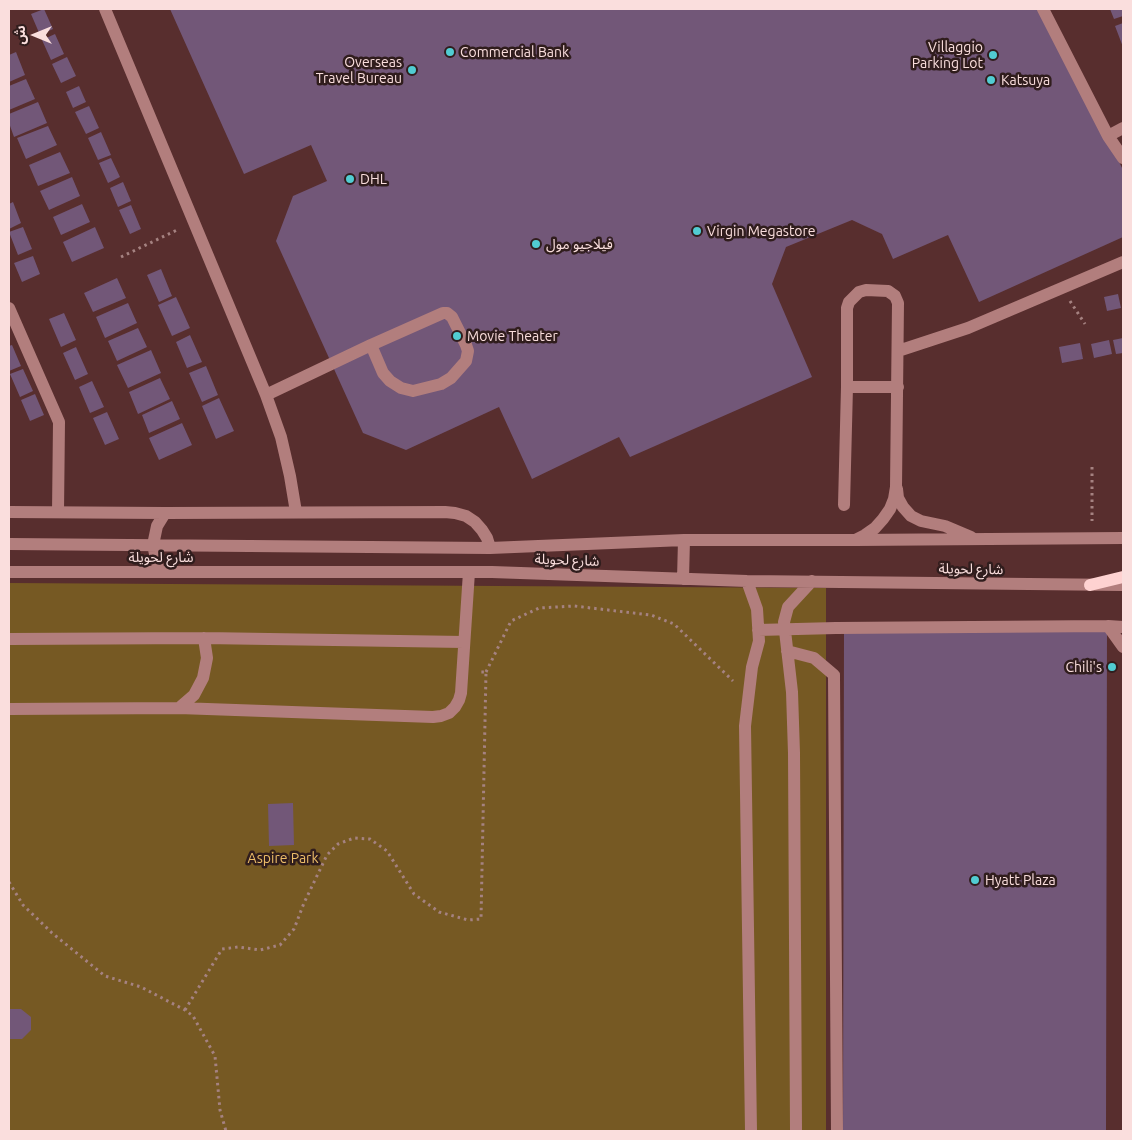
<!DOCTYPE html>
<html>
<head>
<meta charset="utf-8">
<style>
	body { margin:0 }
	#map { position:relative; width:1132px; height:1140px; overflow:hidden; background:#582e2e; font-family:Ubuntu,"Noto Sans Arabic",sans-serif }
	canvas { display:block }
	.frame { position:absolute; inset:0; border:10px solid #fadedd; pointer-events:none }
	.north { position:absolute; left:10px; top:10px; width:50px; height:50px; -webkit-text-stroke:4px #301d1d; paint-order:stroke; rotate:270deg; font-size:14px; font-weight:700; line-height:20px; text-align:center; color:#fadedd }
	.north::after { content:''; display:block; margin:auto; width:18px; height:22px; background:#fadedd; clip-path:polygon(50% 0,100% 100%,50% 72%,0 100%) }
</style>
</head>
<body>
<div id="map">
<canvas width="1132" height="1140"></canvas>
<div class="frame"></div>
<div class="north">ش</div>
</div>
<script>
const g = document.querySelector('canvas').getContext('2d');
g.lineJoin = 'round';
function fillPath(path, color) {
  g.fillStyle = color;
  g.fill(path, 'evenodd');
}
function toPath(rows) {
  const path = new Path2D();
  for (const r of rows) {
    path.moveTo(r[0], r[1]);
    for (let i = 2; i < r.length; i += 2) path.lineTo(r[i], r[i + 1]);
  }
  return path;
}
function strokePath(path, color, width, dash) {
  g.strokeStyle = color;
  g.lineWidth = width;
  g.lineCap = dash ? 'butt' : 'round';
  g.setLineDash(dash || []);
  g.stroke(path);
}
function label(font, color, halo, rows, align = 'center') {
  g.font = font + ' Ubuntu,"Noto Sans Arabic",sans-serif';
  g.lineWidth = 5;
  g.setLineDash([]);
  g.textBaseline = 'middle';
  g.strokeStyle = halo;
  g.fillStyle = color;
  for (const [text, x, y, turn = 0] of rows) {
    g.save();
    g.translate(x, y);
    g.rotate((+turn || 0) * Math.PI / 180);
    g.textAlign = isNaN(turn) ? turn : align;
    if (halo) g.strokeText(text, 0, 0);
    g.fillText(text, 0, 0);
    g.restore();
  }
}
const green = toPath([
	[9,583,826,588,826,1131,9,1131]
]);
const building = toPath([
	[44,9,53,29,40,35,31,14],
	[170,9,1045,9,1123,170,1123,237,979,302,948,235,893,259,882,234,852,220,786,247,772,284,812,377,630,457,619,437,532,479,499,407,406,450,363,433,276,241,293,196,327,181,311,145,244,174],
	[1110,9,1123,9,1123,16,1114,19],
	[1123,23,1123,47,1115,26],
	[55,34,64,54,51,60,42,40],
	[16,52,25,75,9,82,9,55],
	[67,57,76,76,61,83,52,64],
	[26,79,35,99,9,110,9,86],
	[79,86,86,102,73,108,66,92],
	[38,102,47,123,14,137,9,123,9,114],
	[89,106,99,128,86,134,75,112],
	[48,126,57,145,26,159,17,138],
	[101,132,111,155,98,160,88,138],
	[60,152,70,173,38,186,29,165],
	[111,158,120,177,108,183,99,163],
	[72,177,80,196,49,210,40,191],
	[123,182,131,201,118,207,110,188],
	[13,202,21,223,9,229,9,204],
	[82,204,90,222,61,235,53,217],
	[131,205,141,229,130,234,119,210],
	[23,227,32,249,18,255,9,232],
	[95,227,104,248,72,262,63,242],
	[33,256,40,274,22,282,14,263],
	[161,269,172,296,159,302,147,275],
	[117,278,126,298,93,312,84,293],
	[1118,294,1121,308,1107,311,1104,297],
	[176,297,190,328,172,336,158,305],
	[128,303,137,323,105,338,96,317],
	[64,313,76,340,61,347,49,319],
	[138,328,147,347,117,361,108,341],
	[190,335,202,362,187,368,176,342],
	[1123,338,1123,353,1116,354,1113,340],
	[1109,340,1112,354,1094,358,1091,344],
	[1080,343,1083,359,1062,363,1059,347],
	[12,345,21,366,9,371,9,346],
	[76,347,88,374,75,380,63,353],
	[151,350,161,373,128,388,117,365],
	[206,366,218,395,202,402,189,373],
	[23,369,33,391,20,397,10,374],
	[160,378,170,399,138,414,129,392],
	[92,381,104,407,90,413,79,387],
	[35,394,44,415,30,421,21,400],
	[219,398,234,431,216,439,202,406],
	[172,401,180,419,149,433,142,415],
	[107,412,119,439,105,445,93,418],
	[182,423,192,445,159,460,149,438],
	[844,629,1107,629,1106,1131,843,1131],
	[293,803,294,845,269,846,268,804],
	[9,1009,21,1009,31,1017,31,1030,22,1039,10,1039,9,1038]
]);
const path = toPath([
	[121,257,179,229],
	[1070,301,1085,324],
	[1092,467,1092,521],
	[486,672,511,621,539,608,574,606,651,615,674,624,733,681],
	[9,882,23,905,52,933,105,976,141,987,185,1010,193,1016,215,1056,220,1110,226,1131],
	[185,1010,222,949,238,947,260,950,280,945,294,929,304,903,327,855,338,844,354,838,370,839,387,851,414,894,439,912,468,920,481,919,486,672,478,672]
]);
const minor = toPath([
	[105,9,266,395,281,437,290,476,296,512],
	[1043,9,1108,136,1123,158],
	[1108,136,1123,128],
	[9,308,59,422,58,512],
	[898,351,968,328,1123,262],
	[847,387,898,387],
	[266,395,371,345,443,313,447,313,452,317,466,345,468,351,466,361,451,378,441,384,413,391,401,388,390,381,383,373,371,345],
	[897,489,898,498,903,507,911,516,921,521,945,526,971,537],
	[844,505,847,387,847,308,849,302,859,292,866,290,888,291,895,296,898,303,896,487,894,499,890,509,883,519,875,528,865,535,857,539],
	[9,512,165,513,445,512,455,513,466,516,475,522,482,530,487,538,490,548],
	[9,544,490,548,684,540,855,540,1123,538],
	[9,572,492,572,747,581,1123,585],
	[159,572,153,545,157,526,165,513],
	[683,579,684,540],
	[747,581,757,609,759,641,752,667,745,726,751,1131],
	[1108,626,1123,627],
	[758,630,836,628,1108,626,1123,647],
	[9,639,204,638,464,642],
	[787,651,814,658,834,675,837,1131],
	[179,708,194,695,203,678,207,658,204,638],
	[9,709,179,708,433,717,441,716,449,713,455,707,459,700,461,693,469,572],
	[796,1131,794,753,792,692,784,622,788,607,812,581]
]);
const major = toPath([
	[1090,585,1123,577]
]);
const markers = [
	[450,52,5,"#51ccd2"],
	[993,55,5,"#51ccd2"],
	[412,70,5,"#51ccd2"],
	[991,80,5,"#51ccd2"],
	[350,179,5,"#51ccd2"],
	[697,231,5,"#51ccd2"],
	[536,244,5,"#51ccd2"],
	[457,336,5,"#51ccd2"],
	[1112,667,5,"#51ccd2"],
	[975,880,5,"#51ccd2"]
];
const poiNames = [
	["Villaggio",983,47,"right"],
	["Parking Lot",983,63,"right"],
	["Commercial Bank",460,52],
	["Overseas",402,62,"right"],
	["Travel Bureau",402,78,"right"],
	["Katsuya",1001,80],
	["DHL",360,179],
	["Virgin Megastore",707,231],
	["فيلاجيو مول",546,244],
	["Movie Theater",467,336],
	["Chili's",1102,667,"right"],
	["Hyatt Plaza",985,880]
];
const streetNames = [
	["شارع لحويلة",161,557],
	["شارع لحويلة",567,560,2],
	["شارع لحويلة",971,569,1]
];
const parkNames = [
	["Aspire Park",283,858]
];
fillPath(green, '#765923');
fillPath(building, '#725778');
strokePath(path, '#a58281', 3, [2.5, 4]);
strokePath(minor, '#b27e7d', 12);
strokePath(major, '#fed2d1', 12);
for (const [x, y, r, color] of markers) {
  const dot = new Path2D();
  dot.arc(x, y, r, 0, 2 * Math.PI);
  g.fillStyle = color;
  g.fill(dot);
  strokePath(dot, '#301d1d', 2);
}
label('14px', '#fadedd', '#301d1d', poiNames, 'left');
label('14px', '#fadedd', '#301d1d', streetNames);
label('14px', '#eebe6a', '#301d1d', parkNames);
</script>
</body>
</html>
